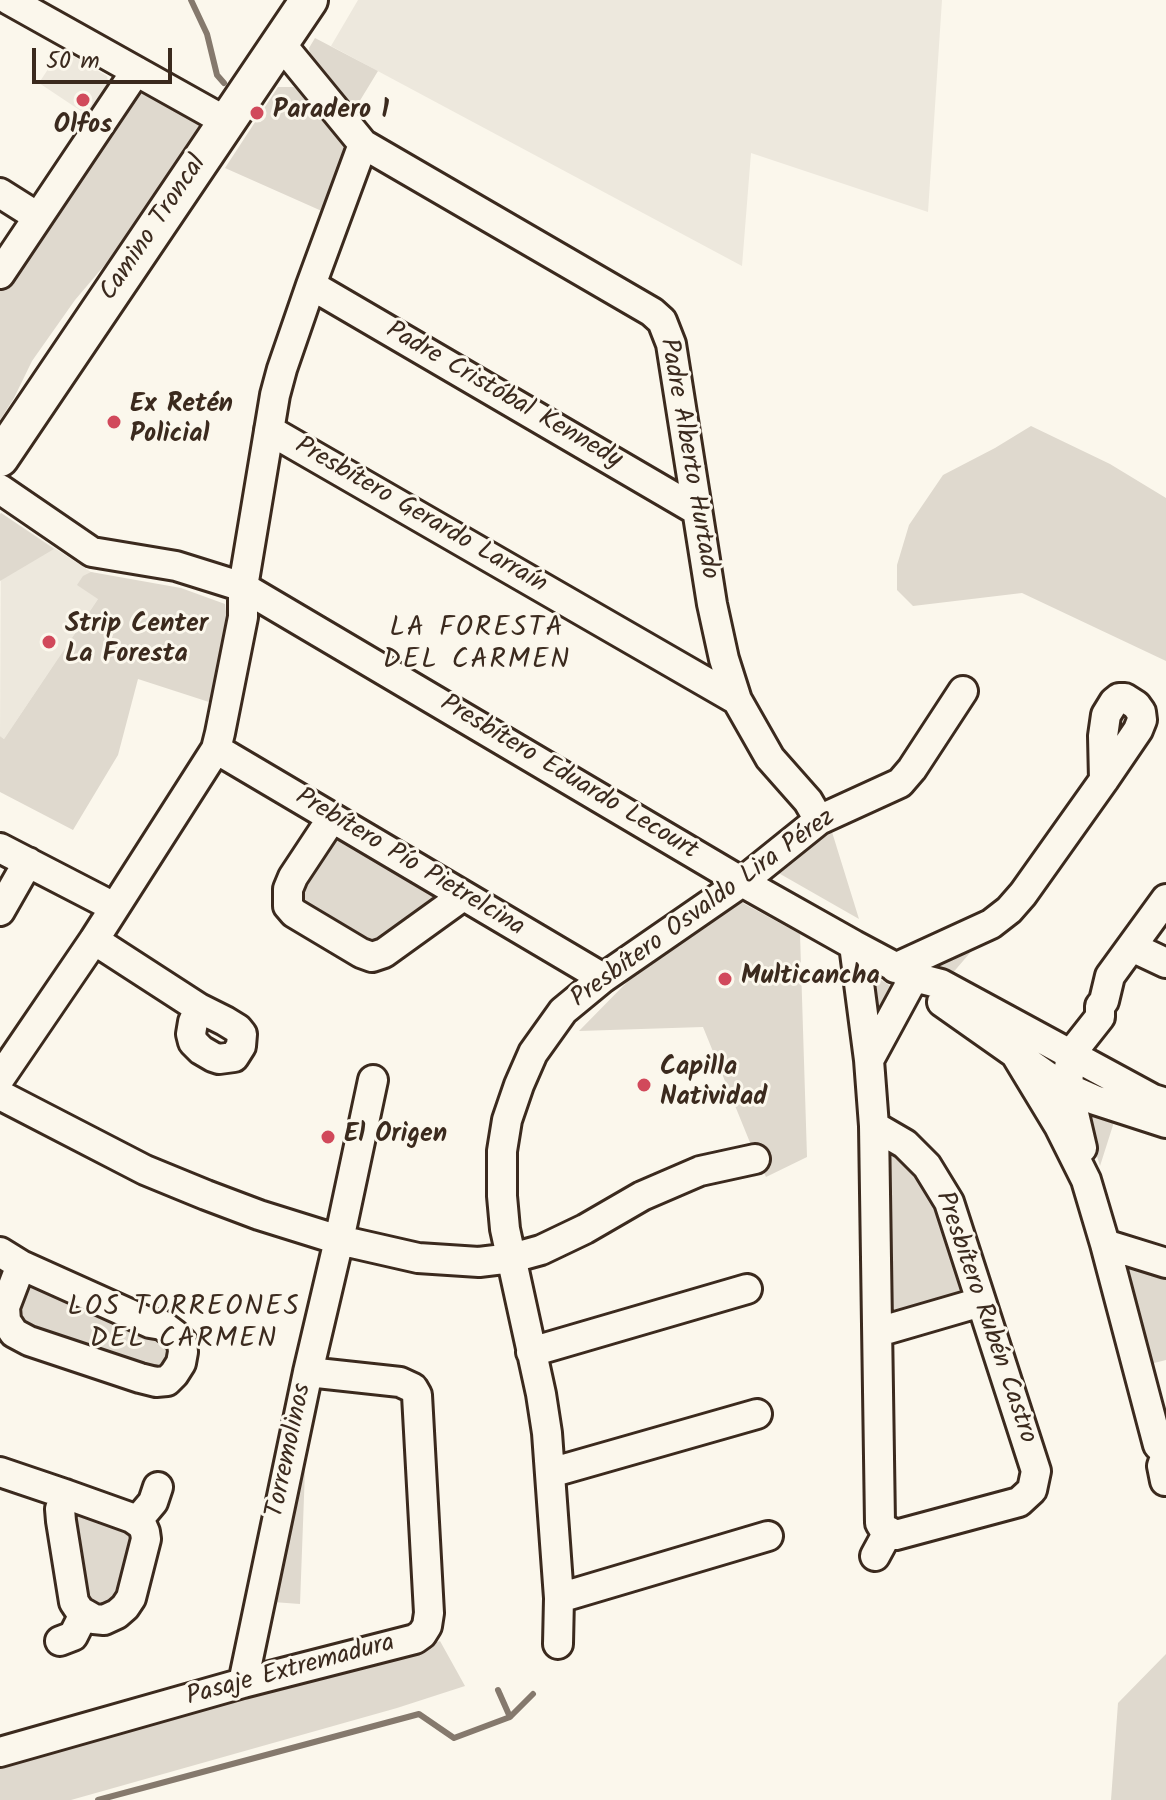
<!DOCTYPE html>
<html>
<head>
<meta charset="utf-8">
<style>
	body { margin:0 }
	#map { position:relative; width:1166px; height:1800px; overflow:hidden; background:#fbf7ec; font-family:Kalam,sans-serif }
	canvas { display:block }
	.scale { position:absolute; left:32px; top:48px; width:140px; height:36px; box-sizing:border-box; border:4px solid #3b2a1e; border-top:0; padding-left:10px; font-size:24px; line-height:28px; white-space:nowrap; color:#3b2a1e; -webkit-text-stroke:6px #fbf7ec; paint-order:stroke }
</style>
</head>
<body>
<div id="map">
<canvas width="1166" height="1800"></canvas>
<div class="scale">50 m</div>
</div>
<script>
const g = document.querySelector('canvas').getContext('2d');
g.lineJoin = 'round';
function fillPath(path, color) {
  g.fillStyle = color;
  g.fill(path, 'evenodd');
}
function toPath(rows) {
  const path = new Path2D();
  for (const r of rows) {
    path.moveTo(r[0], r[1]);
    for (let i = 2; i < r.length; i += 2) path.lineTo(r[i], r[i + 1]);
  }
  return path;
}
function strokePath(path, color, width, dash) {
  g.strokeStyle = color;
  g.lineWidth = width;
  g.lineCap = dash ? 'butt' : 'round';
  g.setLineDash(dash || []);
  g.stroke(path);
}
function label(font, color, halo, rows, align = 'center') {
  g.font = font + ' Kalam,sans-serif';
  g.lineWidth = 6;
  g.setLineDash([]);
  g.textBaseline = 'middle';
  g.strokeStyle = halo;
  g.fillStyle = color;
  for (const [text, x, y, turn = 0] of rows) {
    g.save();
    g.translate(x, y);
    g.rotate((+turn || 0) * Math.PI / 180);
    g.textAlign = isNaN(turn) ? turn : align;
    if (halo) g.strokeText(text, 0, 0);
    g.fillText(text, 0, 0);
    g.restore();
  }
}
const built = toPath([
	[358,0,942,0,928,212,751,153,742,266,331,46],
	[61,49,107,76,109,87,90,117,39,83],
	[1,513,91,572,110,577,98,599,4,739,0,736]
]);
const green = toPath([
	[315,38,378,71,353,112,311,58,309,48],
	[142,87,194,116,202,129,120,247,75,300,32,361,14,398,0,420,0,285],
	[278,87,294,87,342,142,345,153,324,212,225,168],
	[1031,426,1110,464,1166,498,1166,661,1022,593,913,606,897,590,897,565,909,525,943,475,995,448],
	[1,513,54,549,0,581,0,514],
	[91,572,181,588,225,604,227,620,212,703,138,679,118,755,73,830,0,792,0,736,4,739,98,599,77,585,83,576],
	[832,832,859,919,775,871],
	[333,833,445,903,373,951,298,911,299,889],
	[741,902,800,934,807,1157,766,1177,751,1145,703,1027,579,1031,628,981],
	[981,940,951,975,934,965],
	[869,972,898,991,873,1035],
	[1088,1113,1114,1122,1100,1166,1086,1121],
	[886,1147,909,1167,927,1189,947,1219,967,1298,889,1319],
	[1125,1266,1166,1279,1166,1360,1150,1364],
	[24,1279,142,1329,176,1348,159,1374,16,1329,12,1303],
	[306,1443,300,1604,273,1602],
	[77,1513,136,1529,125,1601,88,1610,68,1516],
	[440,1641,465,1686,397,1708,71,1800,0,1800,0,1766,352,1669,425,1647],
	[1166,1654,1166,1800,1111,1800,1118,1703]
]);
const stream = toPath([
	[191,0,207,34,217,75,224,83],
	[510,1717,533,1694],
	[98,1800,419,1714,454,1738,510,1717,498,1690]
]);
const minor = toPath([
	[9,0,227,122],
	[281,44,363,144,652,312,662,321,671,344,712,604,724,659,737,700,770,758,808,801,819,820],
	[0,193,38,217],
	[0,274,136,71],
	[311,285,696,510],
	[269,430,737,700],
	[0,489,92,552,176,566,243,587,742,882,854,945,914,977,941,984,1153,1099,1166,1103],
	[216,749,603,978],
	[332,818,293,877,288,889,288,906,294,913,361,953,372,957,384,953,463,896],
	[0,848,114,907],
	[0,911,28,862],
	[94,940,199,1008],
	[854,945,869,1060,874,1126,880,1523,883,1528,896,1535,1019,1502,1032,1490,1036,1471,949,1202,927,1166,905,1144,874,1126],
	[1132,947,1166,963],
	[895,968,991,924,1009,910,1023,894,1104,780,1138,730,1142,720,1141,712,1136,705,1125,698,1119,698,1114,702,1106,715,1103,736,1104,780],
	[942,1002,1047,1076,1068,1088,1095,1100,1166,1123],
	[199,1008,225,1021,238,1029,242,1034,241,1046,234,1057,219,1059,213,1057,201,1050,193,1042,191,1034,193,1022,199,1008],
	[1016,1055,1059,1126,1086,1180,1105,1244,1158,1445,1166,1453],
	[869,1060,914,977],
	[0,1078,94,940,216,749,220,733,243,617,243,587,275,395,282,369,311,285,363,144],
	[0,1095,145,1170,206,1195,259,1215,339,1240,418,1258,479,1262,512,1258,541,1250,585,1229,642,1196,700,1171,755,1159],
	[1082,1148,1068,1088,1070,1055,1100,1017,1100,1006,1104,1001,1110,976,1166,899],
	[1105,1244,1166,1263],
	[0,1252,21,1265,150,1323,162,1325,174,1334,182,1342,183,1352,181,1363,174,1374,167,1381,156,1382,140,1378,29,1341,14,1333,6,1321,5,1307,21,1265],
	[878,1332,981,1302],
	[531,1352,747,1289],
	[0,1472,65,1494,132,1518,142,1525,145,1532,146,1539,131,1598,125,1607,117,1614,104,1620,94,1619,80,1611,74,1602,61,1521,60,1509,65,1494],
	[550,1473,757,1414],
	[1165,1481,1162,1466,1166,1454],
	[137,1521,153,1502,158,1487],
	[875,1556,888,1532],
	[559,1598,768,1536],
	[60,1641,73,1636,84,1614],
	[558,1644,559,1598,547,1433,541,1394,505,1229,502,1196,502,1151,507,1120,519,1085,533,1053,563,1011,603,978,742,882,819,820,900,783,912,769,963,691],
	[243,1683,308,1372,339,1240,373,1080],
	[0,1752,243,1683,415,1639,422,1634,427,1626,429,1613,417,1395,413,1388,400,1382,308,1372]
]);
const major = toPath([
	[0,458,309,0]
]);
const markers = [
	[83,100,8,"#d1495b"],
	[257,113,8,"#d1495b"],
	[114,422,8,"#d1495b"],
	[49,642,8,"#d1495b"],
	[725,979,8,"#d1495b"],
	[644,1085,8,"#d1495b"],
	[328,1137,8,"#d1495b"]
];
const poiNames = [
	["Paradero 1",273,113],
	["Olfos",83,128,"center"],
	["Ex Retén",130,407],
	["Policial",130,437],
	["Strip Center",65,627],
	["La Foresta",65,657],
	["Multicancha",741,979],
	["Capilla",660,1070],
	["Natividad",660,1100],
	["El Origen",344,1137]
];
const streetNames = [
	["Camino Troncal",155,229,-56],
	["Padre Cristóbal Kennedy",503,397,30],
	["Padre Alberto Hurtado",687,459,80],
	["Presbítero Gerardo Larraín",420,517,30],
	["Presbítero Eduardo Lecourt",568,779,31],
	["Prebítero Pío Pietrelcina",409,864,31],
	["Presbítero Osvaldo Lira Pérez",704,910,-36],
	["Presbítero Rubén Castro",984,1318,71],
	["Torremolinos",291,1451,-78],
	["Pasaje Extremadura",291,1672,-15]
];
const neighbourhoodNames = [
	["LA FORESTA",477,630],
	["DEL CARMEN",477,662],
	["LOS TORREONES",184,1309],
	["DEL CARMEN",184,1341]
];
fillPath(built, '#ede8dd');
fillPath(green, '#dfd9ce');
strokePath(stream, '#85796d', 6);
strokePath(minor, '#3b2a1e', 34);
strokePath(major, '#3b2a1e', 42);
strokePath(minor, '#fbf7ec', 28);
strokePath(major, '#fbf7ec', 36);
for (const [x, y, r, color] of markers) {
  const dot = new Path2D();
  dot.arc(x, y, r, 0, 2 * Math.PI);
  g.fillStyle = color;
  g.fill(dot);
  strokePath(dot, '#fbf7ec', 3);
}
label('bold 26px', '#3b2a1e', '#fbf7ec', poiNames, 'left');
label('26px', '#3b2a1e', '#fbf7ec', streetNames);
g.letterSpacing = '2px';
label('28px', '#3b2a1e', '#fbf7ec', neighbourhoodNames);
g.letterSpacing = '0px';
</script>
</body>
</html>
